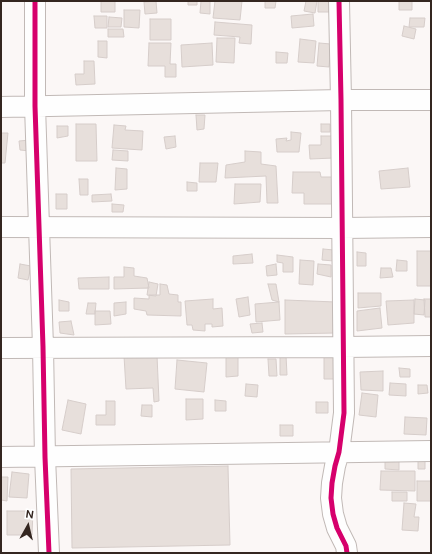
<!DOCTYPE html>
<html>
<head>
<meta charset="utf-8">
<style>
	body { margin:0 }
	#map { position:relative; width:432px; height:554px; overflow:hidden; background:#fbf7f6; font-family:"DM Sans",sans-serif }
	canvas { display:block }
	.frame { position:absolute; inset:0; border:2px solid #342620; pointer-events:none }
	.north { position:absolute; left:8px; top:506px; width:40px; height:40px; -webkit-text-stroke:3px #fff; paint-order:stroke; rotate:8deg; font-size:11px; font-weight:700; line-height:16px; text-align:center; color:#342620 }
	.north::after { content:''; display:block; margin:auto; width:14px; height:18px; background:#342620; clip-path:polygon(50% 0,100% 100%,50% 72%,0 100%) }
</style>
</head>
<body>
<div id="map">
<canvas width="432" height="554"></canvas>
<div class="frame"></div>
<div class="north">N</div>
</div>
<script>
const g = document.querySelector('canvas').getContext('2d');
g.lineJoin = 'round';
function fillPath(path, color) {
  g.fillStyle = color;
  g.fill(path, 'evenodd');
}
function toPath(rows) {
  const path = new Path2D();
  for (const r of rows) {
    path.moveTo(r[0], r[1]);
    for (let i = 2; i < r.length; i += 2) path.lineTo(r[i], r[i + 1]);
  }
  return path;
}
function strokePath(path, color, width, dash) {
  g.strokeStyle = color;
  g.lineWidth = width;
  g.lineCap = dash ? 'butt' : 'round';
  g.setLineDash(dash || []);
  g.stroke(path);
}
const building = toPath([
	[101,1,115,1,115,12,101,12,101,1],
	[156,1,157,13,145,14,144,2,156,1],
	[188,1,197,1,197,5,188,5,188,1],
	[201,1,210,1,210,14,200,13,201,1],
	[215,1,242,1,240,20,213,18,215,1],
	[265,1,276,1,275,8,265,8,265,1],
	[306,1,317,1,315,13,304,11,306,1],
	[318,1,329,1,329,12,318,12,318,1],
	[399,1,412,1,412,10,399,10,399,1],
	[124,10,140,10,139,28,124,27,124,10],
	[313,14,314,26,292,28,291,16,313,14],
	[94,16,107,16,107,28,95,28,94,16],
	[109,17,122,18,121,27,108,27,109,17],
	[410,18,425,18,424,27,409,27,410,18],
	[150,19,171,19,171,40,150,40,150,19],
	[215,22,252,25,251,44,239,43,240,37,214,35,215,22],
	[404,26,416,29,414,39,402,36,404,26],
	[108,29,123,29,124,37,108,37,108,29],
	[217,38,235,38,234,63,216,62,217,38],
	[300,39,316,41,314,63,298,62,300,39],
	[98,41,107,41,107,58,98,57,98,41],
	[149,43,171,43,170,64,176,64,176,77,165,77,165,66,148,66,149,43],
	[212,43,213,65,182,67,181,45,212,43],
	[319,43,331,44,329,67,317,66,319,43],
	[276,52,288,53,287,63,276,63,276,52],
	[84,61,94,61,95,84,76,85,75,74,84,74,84,61],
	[196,115,205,115,204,129,197,130,196,115],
	[76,124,96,124,97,161,76,161,76,124],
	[321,124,330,124,330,132,321,132,321,124],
	[114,125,126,126,125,130,143,131,142,150,112,148,114,125],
	[57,126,68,126,68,136,57,138,57,126],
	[291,132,301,133,299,152,277,152,276,139,287,138,286,141,291,140,291,132],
	[1,133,8,133,5,163,1,163,1,133],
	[175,136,176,147,166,149,164,137,175,136],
	[321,136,335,136,334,158,310,159,309,145,321,145,321,136],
	[30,140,30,151,20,150,19,141,30,140],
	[113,150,128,151,128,161,112,160,113,150],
	[245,151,261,152,261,164,276,166,278,203,267,203,266,176,225,178,226,165,245,162,245,151],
	[200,163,218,163,216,182,199,182,200,163],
	[116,168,127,169,127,189,115,190,116,168],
	[408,168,410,187,381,189,379,171,408,168],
	[293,172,320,172,321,177,334,177,334,204,304,204,304,193,292,193,293,172],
	[79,179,88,179,88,195,80,195,79,179],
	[187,182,197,183,197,191,187,191,187,182],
	[235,184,261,184,260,202,234,204,235,184],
	[56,194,67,194,67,209,56,209,56,194],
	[111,194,112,201,92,202,92,195,111,194],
	[112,204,124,205,123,212,112,212,112,204],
	[323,249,334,250,334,261,322,260,323,249],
	[417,251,431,251,431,286,417,286,417,251],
	[357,252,366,253,366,266,357,266,357,252],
	[252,254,253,263,233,264,233,256,252,254],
	[277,255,293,257,293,272,283,272,283,263,277,262,277,255],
	[300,260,314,261,313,285,299,284,300,260],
	[397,260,407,261,407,271,396,271,397,260],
	[20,264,31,266,28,280,18,278,20,264],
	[276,264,277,275,267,276,266,266,276,264],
	[318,264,331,265,331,277,317,274,318,264],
	[124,267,134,268,134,276,147,278,149,288,114,289,114,277,124,277,124,267],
	[381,268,391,268,393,277,380,278,381,268],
	[109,277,109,289,79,289,78,278,109,277],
	[149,282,158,284,156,296,147,295,149,282],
	[160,284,167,285,169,294,178,295,178,302,181,302,181,316,147,315,146,311,134,309,134,298,149,299,149,295,160,295,160,284],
	[268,284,276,284,279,302,272,300,268,284],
	[358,293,381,293,381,306,358,308,358,293],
	[248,297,250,315,239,317,236,299,248,297],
	[213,299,213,309,222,308,223,326,212,327,212,324,205,324,205,331,193,330,192,325,187,325,185,301,213,299],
	[415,299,425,300,424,315,414,314,415,299],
	[424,299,431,299,431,317,425,317,424,299],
	[59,300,69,302,69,311,59,311,59,300],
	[285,300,336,302,336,333,285,334,285,300],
	[414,300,414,323,388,325,386,301,414,300],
	[126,302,126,314,114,316,114,303,126,302],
	[279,302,280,320,256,322,255,304,279,302],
	[88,303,96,303,95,314,86,314,88,303],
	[380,308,382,328,357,331,357,311,380,308],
	[95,311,110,311,111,324,95,325,95,311],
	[71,321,74,335,60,333,59,322,71,321],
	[262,323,263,332,252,333,250,324,262,323],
	[157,355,159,401,154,402,153,388,126,389,124,356,157,355],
	[280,355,286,355,287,375,280,375,280,355],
	[238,356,238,376,226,377,226,357,238,356],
	[324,356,335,357,335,379,324,379,324,356],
	[268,359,276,359,277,376,269,376,268,359],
	[177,360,207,363,204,392,175,389,177,360],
	[399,368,410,369,410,377,400,377,399,368],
	[383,371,383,391,361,390,360,372,383,371],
	[390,383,406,384,406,396,389,395,390,383],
	[246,384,258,385,257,397,245,396,246,384],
	[418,385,427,385,428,393,418,394,418,385],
	[362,393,378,395,376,417,359,415,362,393],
	[186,399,203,399,203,419,186,420,186,399],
	[68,400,86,404,81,434,62,430,68,400],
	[215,400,226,401,226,411,215,411,215,400],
	[106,401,115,401,115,425,96,425,96,415,106,415,106,401],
	[316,402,328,402,328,413,316,413,316,402],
	[142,405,152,405,152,417,141,416,142,405],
	[405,417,427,418,426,435,404,434,405,417],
	[280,425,293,425,293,436,280,436,280,425],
	[385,454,399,455,399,470,385,469,385,454],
	[418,456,425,456,425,469,418,469,418,456],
	[228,466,230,545,72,548,71,469,228,466],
	[381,471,415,471,415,491,380,490,381,471],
	[12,472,29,474,27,498,9,497,12,472],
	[1,477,8,477,7,501,1,500,1,477],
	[417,481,431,481,431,501,417,501,417,481],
	[392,492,407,492,407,501,392,501,392,492],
	[404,503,416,504,414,517,419,517,418,531,402,530,404,503],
	[7,511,33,511,32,535,7,535,7,511]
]);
const minor = toPath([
	[35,1,35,106,43,347,45,457,49,553],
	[339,1,341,100,344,413,339,452,335,466,332,483,331,498,333,514,337,528,346,546,347,553],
	[1,107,341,100,431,100],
	[1,227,342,228,431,227],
	[1,348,343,347,431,346],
	[1,457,431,451]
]);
const cycleway = toPath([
	[35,1,35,106,43,347,45,457,49,553],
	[339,1,341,100,344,413,339,452,335,466,332,483,331,498,333,514,337,528,346,546,347,553]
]);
fillPath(building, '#e7dfdb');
strokePath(building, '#d6cdca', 1);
strokePath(minor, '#c1b9b6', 22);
strokePath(minor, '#fefefe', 20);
strokePath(cycleway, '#d6006c', 5);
</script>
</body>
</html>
